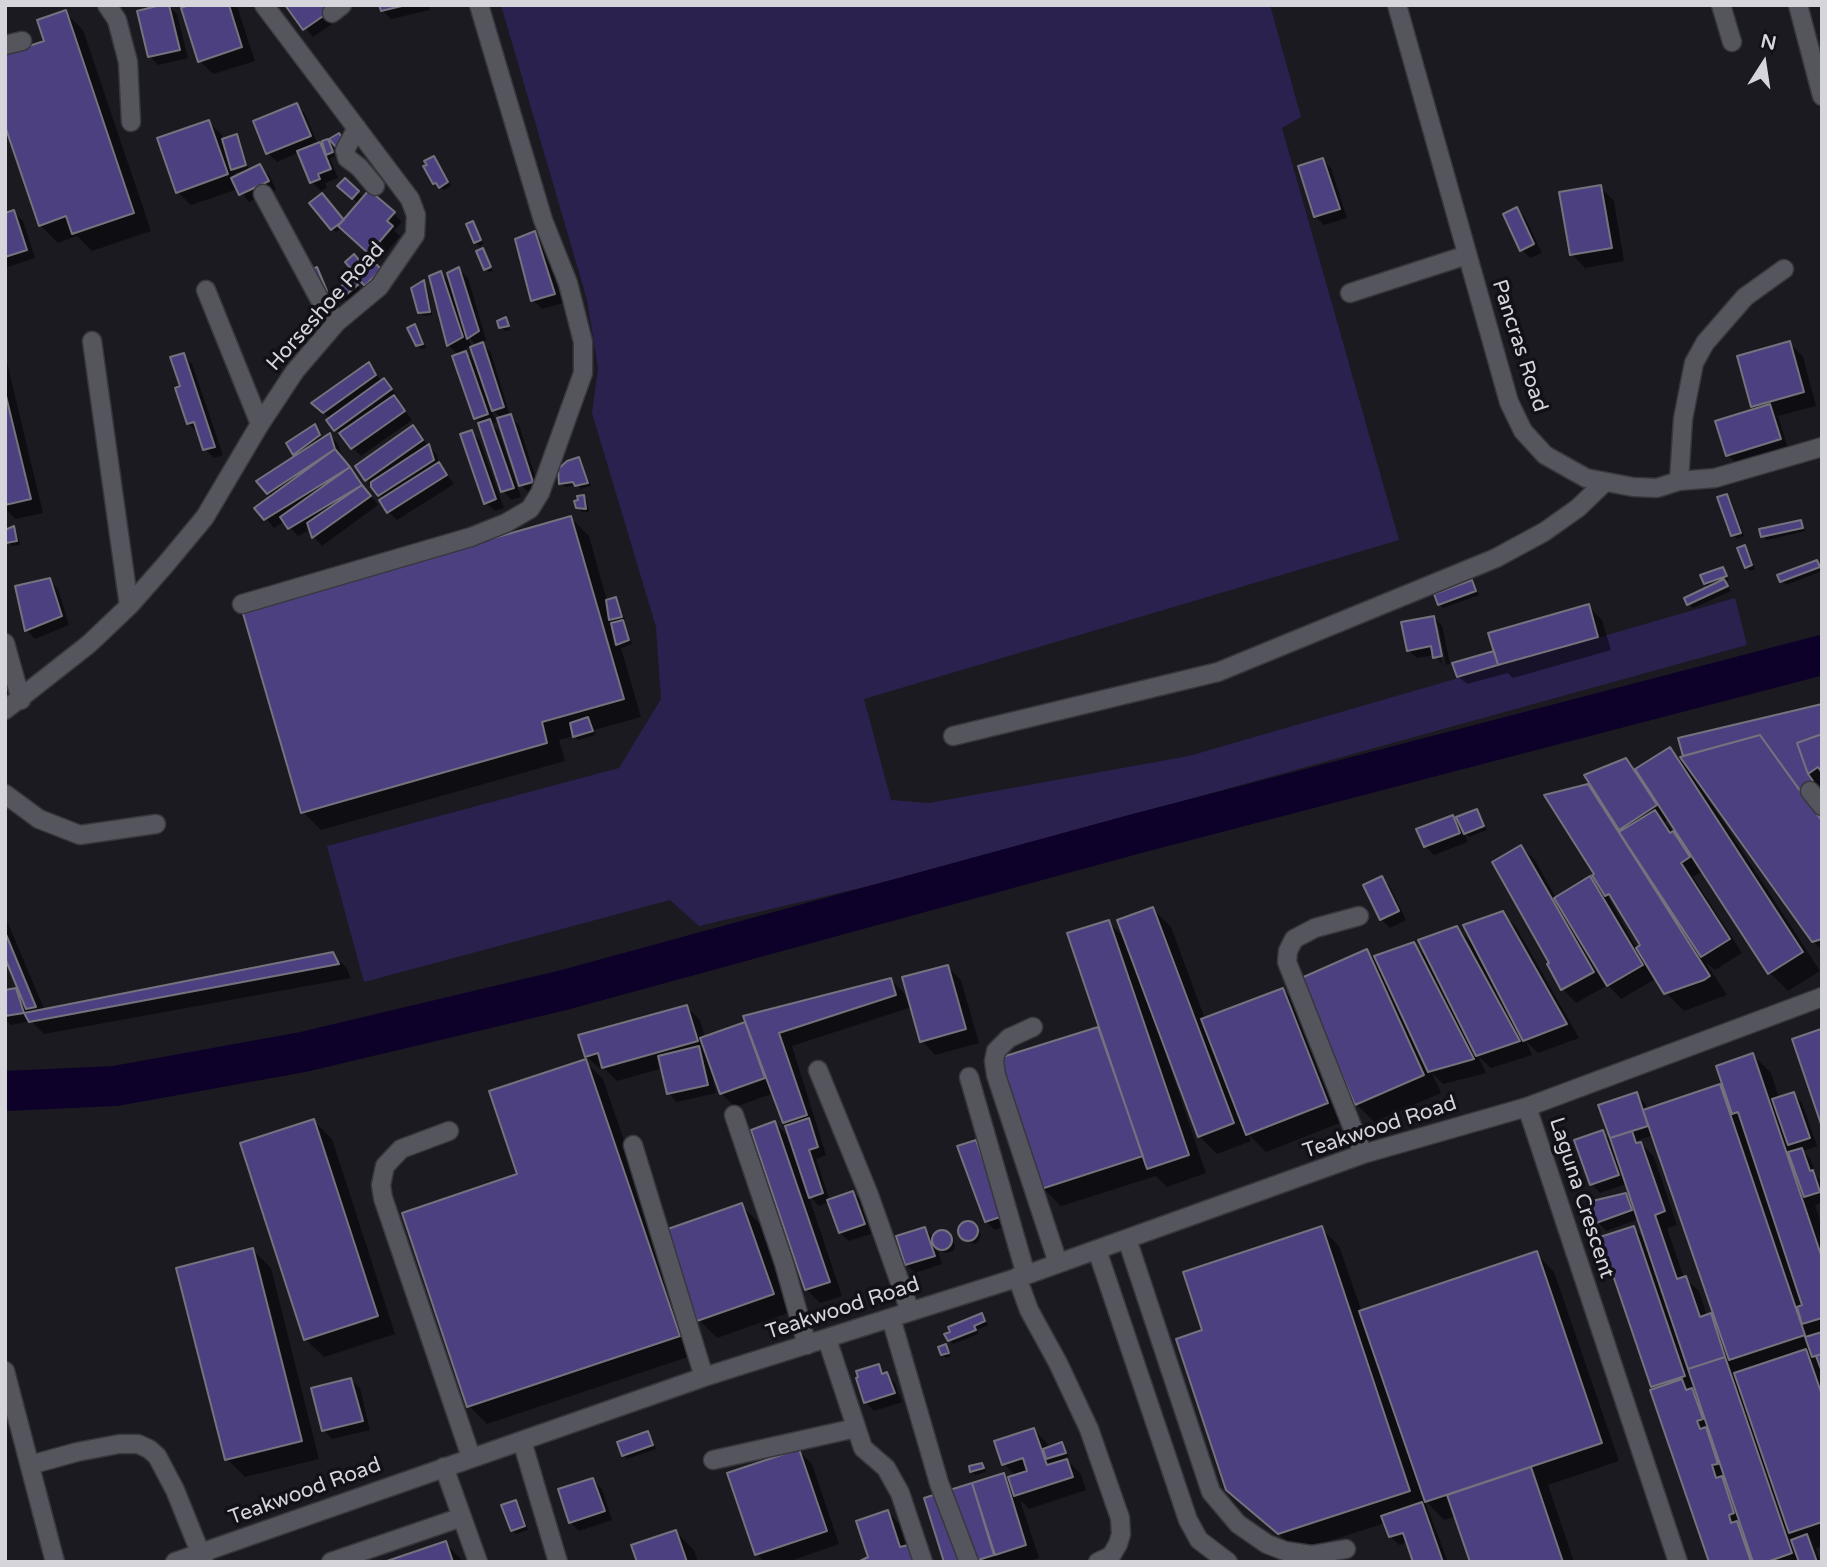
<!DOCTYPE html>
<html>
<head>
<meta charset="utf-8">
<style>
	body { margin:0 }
	#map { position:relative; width:1827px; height:1567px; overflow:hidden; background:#1b1a21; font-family:"Varela Round",sans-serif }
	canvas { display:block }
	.frame { position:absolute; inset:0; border:7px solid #d6d5db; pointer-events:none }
	.north { position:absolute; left:1729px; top:28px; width:70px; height:70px; -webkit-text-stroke:5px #121118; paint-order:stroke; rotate:12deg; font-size:19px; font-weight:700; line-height:28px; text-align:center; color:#d6d5db }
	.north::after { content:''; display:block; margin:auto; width:24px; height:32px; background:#d6d5db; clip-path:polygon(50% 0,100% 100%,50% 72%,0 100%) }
</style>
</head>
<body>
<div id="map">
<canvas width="1827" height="1567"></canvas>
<div class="frame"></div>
<div class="north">N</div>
</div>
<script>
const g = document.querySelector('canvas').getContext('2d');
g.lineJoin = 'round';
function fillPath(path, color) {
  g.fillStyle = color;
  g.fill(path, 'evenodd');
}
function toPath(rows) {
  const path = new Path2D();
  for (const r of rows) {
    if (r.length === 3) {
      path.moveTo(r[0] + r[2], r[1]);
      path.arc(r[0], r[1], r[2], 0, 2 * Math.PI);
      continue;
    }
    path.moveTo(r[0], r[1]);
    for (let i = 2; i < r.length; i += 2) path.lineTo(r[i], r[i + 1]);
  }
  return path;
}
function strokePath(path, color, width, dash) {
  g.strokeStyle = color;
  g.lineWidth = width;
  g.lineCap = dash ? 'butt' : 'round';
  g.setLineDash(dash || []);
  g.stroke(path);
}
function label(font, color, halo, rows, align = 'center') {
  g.font = font + ' "Varela Round",sans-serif';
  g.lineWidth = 7;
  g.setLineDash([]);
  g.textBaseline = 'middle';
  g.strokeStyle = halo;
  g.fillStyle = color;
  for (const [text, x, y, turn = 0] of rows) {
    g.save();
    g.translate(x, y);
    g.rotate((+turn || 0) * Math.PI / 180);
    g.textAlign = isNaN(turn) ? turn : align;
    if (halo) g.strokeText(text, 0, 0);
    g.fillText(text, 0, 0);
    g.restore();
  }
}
const green = toPath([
	[501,5,1270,5,1301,117,1282,128,1399,540,864,699,891,800,929,803,1189,756,1735,598,1747,645,915,875,699,926,670,900,364,982,327,846,619,768,661,699,656,627,592,413,598,368,587,300]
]);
const shadow = toPath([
	[168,5,177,14,188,58,158,65,150,56],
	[194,5,234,5,238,9,255,61,213,74,200,61],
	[288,5,324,5,336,21,313,37],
	[381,5,429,5,430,10,391,19,382,10],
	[65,12,83,30,151,231,92,251,77,236,58,243,40,225,47,42],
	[297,105,305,114,318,145,327,153,327,141,335,156,330,158,338,178,325,183,327,188,321,191,312,182,300,152,277,162,268,153],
	[208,122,222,135,223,140,237,136,240,140,247,163,234,167,234,171,248,166,249,169,235,173,237,177,260,166,269,175,276,190,249,202,238,189,191,205,178,192],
	[1323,160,1331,168,1347,218,1324,225,1315,216],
	[437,162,451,186,444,190,435,183],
	[345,180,362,196,357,202,340,186],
	[1600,187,1614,201,1624,261,1585,268,1572,254],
	[322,196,344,222,393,213,402,222,394,231,400,236,379,261,342,228,336,232,332,229],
	[1517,209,1525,218,1542,253,1530,258,1522,250],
	[14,212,23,221,35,258,5,268,5,215],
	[473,223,483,244,479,246,475,242],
	[535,233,543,242,563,303,542,309,533,300],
	[482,250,486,254,493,271,489,272,485,269],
	[347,262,363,267,366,264,370,268,374,264,383,274,370,288],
	[317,269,329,295,324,297],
	[459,269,468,278,486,340,482,343,491,353,510,416,519,425,540,491,530,494,521,485,502,419,491,408,496,422,492,424,498,430,521,497,511,500,503,491,482,424,476,418,466,353,479,366,477,346,468,337,471,346,457,353,448,345,441,273,453,285],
	[352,279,361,289,347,301,338,291],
	[423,283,427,286,432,315,424,316,419,312],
	[506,319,511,330,505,331,501,327],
	[414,326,418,330,426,348,421,349,417,345],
	[1790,343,1803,357,1816,406,1778,416,1788,448,1736,463,1728,455,1757,410,1752,406],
	[5,354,43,513,16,519,5,509],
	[183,355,192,364,223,455,214,458,205,449,199,431,197,432,188,423,182,387],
	[369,364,382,382,392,389,399,399,397,400,412,420,361,456,336,430,331,419,313,404],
	[314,426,323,440,330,435,338,444,343,460,378,505,322,546,314,537,311,529,298,536,285,521,274,528,257,508,272,497,259,482,297,457,289,443],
	[413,428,437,455,440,466,454,484,397,520,388,511,383,499,367,479],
	[472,432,480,441,504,508,495,511,486,503],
	[578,459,582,463,591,486,581,489,577,485,565,487,561,483],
	[1727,496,1731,500,1744,536,1737,539,1733,535],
	[584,497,587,500,589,512,582,512,578,508],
	[571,518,589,536,607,601,615,599,619,603,625,620,621,621,626,626,632,644,621,648,641,717,594,730,595,735,578,740,574,736,559,740,565,761,321,830,303,812],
	[1800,522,1805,531,1767,540,1763,536],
	[13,528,17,532,20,545,12,546,8,542],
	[1744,547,1748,551,1755,569,1750,571,1746,567],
	[1816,562,1822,571,1786,585,1782,581],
	[1723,569,1729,580,1724,582,1731,591,1693,608,1689,604,1710,588,1705,584],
	[49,580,58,589,69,625,35,639,27,630,17,587],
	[1472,582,1479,595,1443,608,1439,604],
	[1588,606,1602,620,1611,650,1513,678,1508,673,1467,684,1458,676,1493,653],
	[1434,617,1442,626,1450,664,1443,665,1446,664,1438,625,1434,625,1442,664,1435,655,1417,658,1408,650],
	[1822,706,1822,806,1817,810,1822,816,1822,950,1813,941,1710,795,1707,797,1820,971,1788,991,1770,973,1703,871,1693,877,1742,953,1715,970,1706,963,1727,995,1684,1011,1666,993,1657,978,1621,999,1608,985,1576,1003,1563,989,1549,965,1552,964,1521,847,1535,860,1556,898,1590,879,1602,891,1587,786,1598,797,1626,760,1636,770,1670,749,1686,766,1688,765,1681,740],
	[1670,819,1684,844,1665,822],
	[1607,895,1620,909,1642,945,1637,949],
	[1477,811,1487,830,1469,837,1464,832,1468,842,1434,855,1425,846,1453,817,1462,827],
	[1382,878,1390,887,1406,920,1390,928,1381,919],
	[1153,909,1171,927,1205,1019,1283,990,1301,1008,1345,1121,1266,1152,1249,1135,1251,1141,1217,1154,1199,1136,1169,1054,1166,1055,1206,1173,1167,1187,1156,1176,1061,1206,1043,1188,1001,1059,1101,1028,1108,922,1126,939],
	[1503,913,1516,927,1579,1038,1538,1053,1526,1041,1532,1055,1491,1068,1478,1056,1486,1073,1443,1084,1432,1073,1441,1093,1374,1122,1356,1104,1367,951,1374,958,1413,944,1429,960,1457,928,1475,946],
	[5,916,45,1011,332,954,346,967,351,978,44,1034,31,1021,11,1025,5,1020,5,992,16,990,23,998,5,954],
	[947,966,961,980,979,1043,935,1055,922,1041,912,1007,792,1046,826,1155,816,1159,830,1201,853,1193,862,1201,873,1233,849,1241,840,1233,829,1202,819,1206,808,1194,842,1296,820,1303,806,1289,775,1123,792,1140,790,1126,785,1122,774,1093,735,1107,722,1094,713,1070,711,1071,716,1093,677,1102,668,1093,663,1068,617,1081,604,1068,600,1069,586,1056,687,1007,700,1020,705,1038,748,1023,891,980,904,993,908,1003],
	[1753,1055,1771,1073,1779,1098,1794,1094,1802,1103,1817,1146,1803,1151,1810,1158,1816,1175,1822,1183,1822,1202,1815,1205,1822,1226,1822,1546,1816,1548,1821,1562,1710,1562,1656,1390,1652,1386,1634,1228,1646,1240,1639,1219,1606,1231,1598,1222,1626,1194,1633,1201,1627,1184,1600,1193,1592,1184,1602,1132,1613,1142,1636,1094,1645,1103,1648,1110,1719,1086,1727,1094],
	[1654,1135,1718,1323,1710,1315,1707,1316,1699,1291,1684,1278,1667,1228,1677,1225,1654,1157,1638,1140],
	[585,1061,603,1079,697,1354,487,1424,469,1406,519,1175],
	[314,1121,332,1139,395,1334,324,1357,305,1339],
	[975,1142,984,1151,1010,1224,995,1230,986,1221],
	[741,1205,759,1223,791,1312,717,1338,699,1320],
	[968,1223,973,1224,981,1234,979,1241,975,1244,967,1241,960,1232,963,1225],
	[1321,1228,1339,1246,1362,1312,1536,1253,1554,1272,1619,1461,1548,1485,1574,1562,1472,1562,1456,1516,1444,1520,1424,1499,1448,1562,1415,1562,1408,1542,1399,1545,1390,1536,1385,1523,1298,1551,1228,1489,1205,1331],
	[925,1229,934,1238,936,1234,941,1232,949,1234,953,1238,955,1247,953,1251,945,1253,937,1247,942,1264,915,1273,906,1264],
	[253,1250,271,1268,319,1459,245,1477,227,1459],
	[982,1315,988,1325,977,1330,978,1334,953,1344,949,1340,952,1333],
	[945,1346,951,1356,946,1358,942,1354],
	[878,1366,895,1383,902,1402,874,1411,866,1402],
	[351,1380,360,1388,370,1430,332,1439,324,1430],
	[1034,1430,1047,1443,1049,1448,1061,1444,1065,1448,1069,1457,1065,1458,1081,1474,1086,1490,1029,1509,1020,1500,1039,1558,1027,1562,946,1562,926,1499,1003,1475,1007,1479,1016,1476,1004,1464],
	[648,1433,656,1449,627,1459,623,1455],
	[799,1451,812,1464,839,1544,788,1562,764,1562,757,1554],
	[982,1465,986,1472,975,1475,971,1471],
	[593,1480,602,1489,612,1520,579,1531,570,1522],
	[515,1502,519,1505,528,1530,516,1534,512,1530],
	[888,1512,906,1531,922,1562,860,1562,870,1558],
	[676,1532,694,1550,698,1562,638,1562],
	[445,1543,464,1562,389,1562]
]);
const river = toPath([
	[5,1091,115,1086,303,1052,564,990,1135,834,1822,655]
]);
const building = toPath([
	[161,5,169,5,180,50,148,57,137,11,161,5],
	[189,5,229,5,242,47,198,62,181,8,189,5],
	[285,5,324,5,329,12,303,30,285,5],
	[379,5,406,5,381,11,379,5],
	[66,10,134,213,72,234,66,216,39,226,5,126,5,54,44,41,37,20,66,10],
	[297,103,311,136,266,154,253,121,297,103],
	[209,120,228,174,176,193,157,138,209,120],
	[339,133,344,141,336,147,329,139,339,133],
	[237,134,246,165,231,170,222,139,237,134],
	[328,139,333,152,326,155,322,141,328,139],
	[320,142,331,169,318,174,320,179,310,183,297,151,320,142],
	[434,156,448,182,439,188,436,183,433,184,423,166,427,165,424,161,434,156],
	[1323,158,1340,209,1314,217,1298,166,1323,158],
	[260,164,269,181,239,195,231,178,260,164],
	[345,178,359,191,352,199,337,186,345,178],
	[1601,185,1612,248,1570,255,1559,192,1601,185],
	[369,190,395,212,387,221,393,226,369,254,338,226,369,190],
	[322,193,344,220,331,230,309,203,322,193],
	[1517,207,1534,244,1520,251,1503,214,1517,207],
	[14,210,27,250,5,257,5,213,14,210],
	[473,221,481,240,474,243,466,224,473,221],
	[535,231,555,294,531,301,515,239,535,231],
	[483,248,491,267,484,270,476,251,483,248],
	[354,254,363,265,366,262,369,266,357,276,345,262,354,254],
	[374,262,381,269,365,286,357,278,374,262],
	[317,267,327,291,318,294,309,271,317,267],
	[459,267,479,331,467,339,447,273,459,267],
	[441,271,463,337,447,346,429,276,441,271],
	[352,277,358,285,342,298,336,291,352,277],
	[424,280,430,312,418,313,411,288,424,280],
	[506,317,509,326,499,328,497,321,506,317],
	[415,324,423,344,416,346,407,328,415,324],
	[1790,341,1804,392,1751,407,1737,356,1790,341],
	[483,342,504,407,492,411,470,347,483,342],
	[466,351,488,414,474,419,452,356,466,351],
	[184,353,215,447,203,450,194,422,187,424,175,388,180,386,170,357,184,353],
	[369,362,376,375,323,413,311,403,369,362],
	[384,378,392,389,334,431,326,420,384,378],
	[5,392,31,499,5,505,5,392],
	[394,395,405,411,351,449,339,433,394,395],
	[1770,404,1781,439,1726,456,1715,421,1770,404],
	[511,414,533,482,519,486,497,418,511,414],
	[490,419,514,488,501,492,478,423,490,419],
	[315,424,320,435,293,455,286,443,315,424],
	[413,425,423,440,365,481,355,466,413,425],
	[472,430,496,499,484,504,460,434,472,430],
	[330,433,335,449,267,494,256,481,330,433],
	[429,444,434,460,378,496,371,487,371,482,429,444],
	[335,449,350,467,264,520,254,508,335,449],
	[579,457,588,483,575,486,573,482,559,484,558,469,567,461,579,457],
	[439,462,447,475,387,513,379,500,439,462],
	[350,467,362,485,288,529,280,517,350,467],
	[362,485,371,496,312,538,307,523,362,485],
	[1727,494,1741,533,1731,536,1717,497,1727,494],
	[584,495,586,509,576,508,574,501,578,500,577,496,584,495],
	[571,516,624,699,542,722,547,743,301,813,242,610,571,516],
	[1801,520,1803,528,1761,537,1759,529,1801,520],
	[14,526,17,541,6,543,5,530,14,526],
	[1745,545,1752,565,1745,568,1737,548,1745,545],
	[1817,560,1820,567,1780,582,1777,575,1817,560],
	[1723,567,1727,576,1704,584,1700,575,1723,567],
	[50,578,62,616,25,631,15,586,50,578],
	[1724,579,1728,586,1687,605,1684,598,1724,579],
	[1472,580,1476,591,1438,605,1434,594,1472,580],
	[616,597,622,617,609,620,606,600,616,597],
	[1589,604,1598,637,1498,665,1488,633,1589,604],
	[1434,616,1442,656,1433,658,1431,646,1407,651,1401,622,1434,616],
	[623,620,629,640,616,645,611,623,623,620],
	[1494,651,1498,665,1457,677,1452,663,1494,651],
	[1822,704,1822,734,1797,743,1808,774,1813,781,1800,791,1760,735,1683,756,1678,738,1822,704],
	[588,717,593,731,573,737,570,723,588,717],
	[1822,734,1822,773,1818,767,1808,774,1797,743,1822,734],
	[1760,735,1822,821,1822,939,1812,942,1680,757,1760,735],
	[1670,747,1803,952,1768,974,1635,769,1670,747],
	[1626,758,1657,805,1619,830,1584,775,1626,758],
	[1588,784,1710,976,1704,980,1664,994,1636,948,1640,945,1609,894,1605,896,1592,875,1594,874,1544,795,1588,784],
	[1477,809,1484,826,1464,834,1456,817,1477,809],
	[1655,810,1670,833,1673,831,1690,857,1681,863,1730,939,1701,957,1619,832,1655,810],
	[1453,815,1460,833,1424,847,1416,829,1453,815],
	[1521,845,1594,972,1561,990,1547,964,1549,963,1492,862,1521,845],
	[1382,876,1399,911,1380,920,1363,885,1382,876],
	[1590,876,1643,965,1607,986,1554,898,1590,876],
	[1153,907,1234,1123,1198,1137,1117,920,1153,907],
	[1503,911,1567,1024,1523,1041,1463,925,1503,911],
	[1109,920,1189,1155,1147,1169,1067,933,1109,920],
	[1457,926,1520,1041,1476,1056,1418,940,1457,926],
	[5,932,36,1007,26,1009,5,958,5,932],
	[1414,942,1474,1059,1428,1072,1374,956,1414,942],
	[1367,949,1424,1075,1355,1105,1299,979,1367,949],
	[333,952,339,964,29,1022,24,1013,333,952],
	[948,965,966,1029,920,1042,902,977,948,965],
	[891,978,896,995,779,1033,807,1115,783,1123,743,1016,891,978],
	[16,988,24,1013,5,1016,5,990,16,988],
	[1283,988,1328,1103,1246,1135,1201,1019,1283,988],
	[687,1005,698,1041,602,1068,598,1053,585,1057,578,1035,687,1005],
	[745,1022,765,1078,720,1094,700,1038,745,1022],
	[1098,1027,1143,1156,1041,1189,999,1058,1098,1027],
	[1821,1029,1822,1032,1822,1127,1792,1039,1821,1029],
	[699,1046,708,1085,667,1094,658,1056,699,1046],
	[1753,1053,1822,1258,1822,1318,1802,1324,1797,1307,1802,1305,1738,1112,1732,1114,1716,1066,1753,1053],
	[586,1059,680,1336,467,1407,402,1213,517,1174,489,1091,586,1059],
	[1720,1084,1805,1335,1729,1360,1643,1110,1720,1084],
	[1637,1092,1648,1126,1610,1138,1598,1105,1637,1092],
	[1794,1092,1810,1138,1788,1145,1772,1099,1794,1092],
	[809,1118,818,1147,809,1150,823,1193,809,1198,785,1126,809,1118],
	[314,1119,378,1316,304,1340,240,1143,314,1119],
	[775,1121,830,1282,805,1290,751,1130,775,1121],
	[1603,1130,1619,1175,1590,1185,1574,1140,1603,1130],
	[1632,1131,1636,1143,1641,1142,1665,1211,1655,1215,1677,1279,1686,1276,1700,1317,1711,1313,1725,1357,1688,1369,1610,1138,1632,1131],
	[976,1140,1003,1216,985,1222,957,1146,976,1140],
	[1802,1148,1810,1171,1813,1170,1820,1192,1804,1197,1788,1152,1802,1148],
	[853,1191,865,1224,839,1233,827,1200,853,1191],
	[1626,1193,1632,1210,1596,1223,1590,1206,1592,1201,1626,1193],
	[742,1203,774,1294,697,1321,665,1230,742,1203],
	[968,1231,10],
	[1322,1226,1410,1491,1278,1534,1226,1490,1176,1339,1202,1330,1183,1272,1322,1226],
	[1634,1226,1685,1376,1651,1387,1600,1237,1634,1226],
	[925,1227,935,1256,905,1265,896,1236,925,1227],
	[942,1240,10],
	[253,1248,302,1441,225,1460,176,1268,253,1248],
	[1537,1251,1602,1443,1425,1502,1359,1311,1537,1251],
	[982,1313,985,1321,974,1326,976,1330,948,1341,944,1334,950,1332,948,1327,982,1313],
	[1822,1332,1822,1354,1812,1357,1805,1337,1822,1332],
	[946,1344,949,1353,941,1355,938,1347,946,1344],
	[1806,1349,1822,1395,1822,1522,1789,1533,1734,1373,1806,1349],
	[1822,1354,1822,1372,1816,1356,1822,1354],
	[1725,1357,1792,1553,1767,1562,1753,1562,1688,1369,1725,1357],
	[879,1364,882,1374,887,1372,895,1393,864,1403,856,1378,858,1377,856,1371,879,1364],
	[351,1378,363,1421,322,1431,311,1388,351,1378],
	[1682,1379,1686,1390,1692,1388,1703,1419,1697,1421,1700,1429,1706,1427,1718,1464,1712,1465,1716,1478,1722,1476,1734,1513,1729,1515,1731,1523,1737,1521,1751,1562,1709,1562,1650,1390,1682,1379],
	[1034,1428,1047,1465,1067,1459,1073,1477,1014,1496,1008,1477,1027,1471,1023,1458,1002,1465,994,1441,1034,1428],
	[648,1431,653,1445,622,1456,617,1442,648,1431],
	[1062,1442,1066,1453,1046,1459,1043,1449,1062,1442],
	[799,1449,827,1531,755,1555,727,1473,799,1449],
	[982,1463,984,1468,970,1472,969,1466,982,1463],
	[1531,1467,1563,1562,1470,1562,1447,1495,1531,1467],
	[1004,1473,1026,1545,995,1555,972,1483,1004,1473],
	[593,1478,605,1511,569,1523,558,1489,593,1478],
	[972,1483,994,1555,972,1562,944,1562,924,1498,972,1483],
	[516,1500,525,1526,511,1531,501,1505,516,1500],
	[1422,1502,1443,1562,1413,1562,1403,1533,1389,1537,1381,1516,1422,1502],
	[888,1510,900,1547,908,1545,913,1562,858,1562,868,1557,856,1521,888,1510],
	[676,1530,687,1562,637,1562,631,1545,676,1530],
	[1807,1534,1817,1562,1799,1562,1791,1540,1807,1534],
	[446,1541,453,1562,384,1562,446,1541]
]);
const minor = toPath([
	[107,5,117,20,128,62,131,122],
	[1397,5,1509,402,1523,431,1545,455,1586,478,1633,487,1657,488,1679,481,1715,478,1822,447],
	[1721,5,1732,42],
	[1798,5,1822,96],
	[332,13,342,5],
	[5,45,22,41],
	[357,128,345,150,347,158,359,167,375,186],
	[263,194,320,300,337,322],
	[206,290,260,424],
	[1350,293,1467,255],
	[92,341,129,606],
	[1679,481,1683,419,1694,363,1705,343,1745,297,1784,269],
	[242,604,471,537,506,523,530,509,540,493,583,373,583,342,568,283,543,220,479,5],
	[5,643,21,700],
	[5,710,89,644,129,606,166,564,205,517,260,424,295,371,337,322,379,287,415,235,416,215,410,199,264,5],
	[953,736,1218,672,1496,558,1544,532,1578,508,1605,482],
	[1810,791,1822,806],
	[5,794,39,819,80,835,156,824],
	[1359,916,1315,928,1294,939,1288,951,1287,962,1363,1154],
	[1033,1027,1009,1038,996,1051,994,1061,996,1075,1058,1263],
	[818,1070,869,1195,910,1311],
	[969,1077,1026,1275],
	[1527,1107,1678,1562],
	[734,1115,784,1263,807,1345],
	[449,1131,401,1149,385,1166,381,1185,383,1198,471,1457],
	[633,1145,704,1377],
	[1127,1239,1211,1492,1238,1524,1267,1544,1285,1551,1311,1555,1346,1549],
	[1097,1250,1188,1520,1199,1540,1228,1562],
	[1017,1277,1029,1310,1058,1363,1089,1429,1120,1518,1121,1534,1118,1544,1111,1556,1098,1562],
	[891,1318,939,1483,969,1562],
	[827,1339,863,1448,886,1468,900,1493,923,1562],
	[5,1371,55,1562],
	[522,1441,558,1562],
	[713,1460,856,1428],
	[30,1465,77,1452,119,1444,138,1444,149,1449,157,1456,175,1490,204,1562],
	[444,1467,478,1562],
	[175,1562,704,1377,1026,1275,1363,1154,1527,1107,1822,997],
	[331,1562,462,1517]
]);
const streetNames = [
	["Horseshoe Road",326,307,-48],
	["Pancras Road",1519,346,72],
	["Teakwood Road",1380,1128,-18],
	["Laguna Crescent",1581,1198,72],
	["Teakwood Road",843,1309,-18],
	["Teakwood Road",305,1492,-20]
];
fillPath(green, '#2b214e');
fillPath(shadow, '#0007');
strokePath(river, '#0d0029', 40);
fillPath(building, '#4d4080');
strokePath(building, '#74737d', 2);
strokePath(minor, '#38373d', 21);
strokePath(minor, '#55555e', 18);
label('21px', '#d6d5db', '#121118', streetNames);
</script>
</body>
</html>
